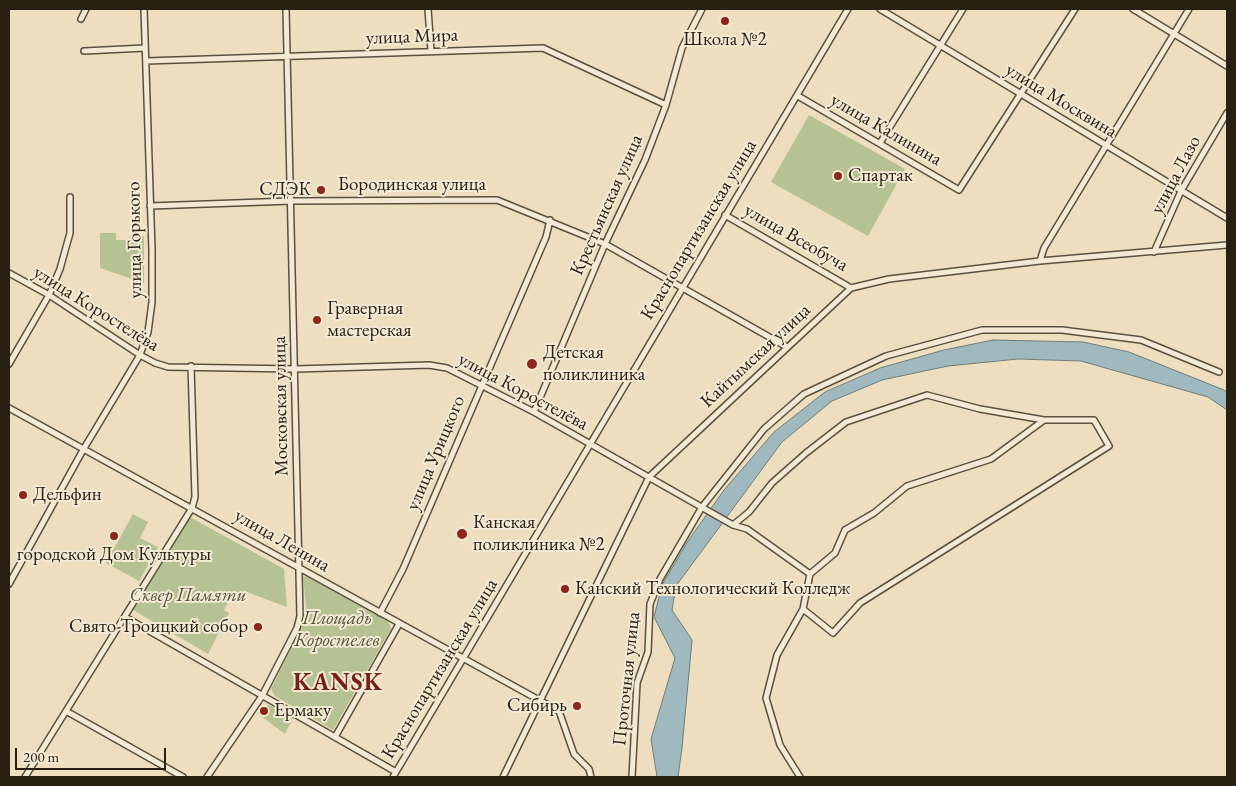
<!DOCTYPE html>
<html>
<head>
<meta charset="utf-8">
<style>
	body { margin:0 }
	#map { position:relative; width:1236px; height:786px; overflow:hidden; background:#ecdebf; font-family:"EB Garamond",serif }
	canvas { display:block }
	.frame { position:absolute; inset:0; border:10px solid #292014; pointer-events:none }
	.scale { position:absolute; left:15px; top:748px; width:151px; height:22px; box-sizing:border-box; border:2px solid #292014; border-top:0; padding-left:6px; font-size:15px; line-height:18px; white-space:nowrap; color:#292014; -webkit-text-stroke:4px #f3ead5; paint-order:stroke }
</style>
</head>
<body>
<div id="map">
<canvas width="1236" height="786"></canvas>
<div class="frame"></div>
<div class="scale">200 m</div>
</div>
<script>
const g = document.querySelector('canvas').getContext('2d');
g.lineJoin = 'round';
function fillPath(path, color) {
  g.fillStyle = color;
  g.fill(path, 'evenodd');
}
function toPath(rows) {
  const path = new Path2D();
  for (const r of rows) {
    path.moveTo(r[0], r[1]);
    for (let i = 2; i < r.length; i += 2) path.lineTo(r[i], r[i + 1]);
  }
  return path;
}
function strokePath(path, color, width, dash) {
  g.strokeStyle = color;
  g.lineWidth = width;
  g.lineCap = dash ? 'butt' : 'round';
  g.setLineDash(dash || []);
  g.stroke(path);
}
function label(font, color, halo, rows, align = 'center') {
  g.font = font + ' "EB Garamond",serif';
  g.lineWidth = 4;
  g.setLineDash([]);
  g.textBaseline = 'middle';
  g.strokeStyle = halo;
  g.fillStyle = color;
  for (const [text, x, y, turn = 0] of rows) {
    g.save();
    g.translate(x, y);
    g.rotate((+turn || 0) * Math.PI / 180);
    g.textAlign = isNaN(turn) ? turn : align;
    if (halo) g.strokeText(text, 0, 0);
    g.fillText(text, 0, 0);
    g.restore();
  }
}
const green = toPath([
	[809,115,905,169,868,236,771,182],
	[100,233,116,233,116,240,130,240,131,236,144,236,144,283,100,268],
	[133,514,148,522,140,538,158,547,139,581,106,563],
	[190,517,284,569,287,607,244,591,242,594,234,591,224,610,229,613,208,654,133,610],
	[308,576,386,619,390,625,391,629,333,730,275,696,271,689,307,616,303,577],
	[269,705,293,718,285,734,257,713,262,707]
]);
const water = toPath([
	[993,340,1083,342,1129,352,1224,390,1227,392,1227,410,1208,397,1081,361,1018,359,948,366,882,380,832,401,782,442,676,586,672,610,692,640,682,748,678,777,657,777,651,739,675,658,654,617,662,585,688,541,724,490,774,432,825,392,880,368,944,350,993,340]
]);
const minor = toPath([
	[428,9,431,51],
	[880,9,1227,218],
	[1133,9,1227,66],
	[81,19,86,9],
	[84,51,145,48],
	[146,61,543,48,666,105],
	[798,96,959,190,1075,9],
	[880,143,963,9],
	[150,206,291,201,497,200,605,244,787,347],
	[725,215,851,288],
	[1154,252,1181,191,1227,113],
	[1040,261,1044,248,1189,9],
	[9,273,49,295,140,355,155,363,168,367,296,369,429,365,447,368,534,412,733,525,747,529,810,574],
	[9,364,49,295,60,269,70,233,70,197],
	[9,408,559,711,574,754,589,769,591,777],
	[534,412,605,244,645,160,666,105,682,48,702,9],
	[733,525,749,512,772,483,806,453,846,422,927,395,980,409,1044,420],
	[9,584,83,450,140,355,148,332,152,302,152,250,144,9],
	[380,613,403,569,546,237,550,220],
	[125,617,396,772],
	[66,711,183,777],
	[335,737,399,624],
	[25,777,192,508,195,497,191,366],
	[207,777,262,696,297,628,300,616,286,9],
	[393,777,848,9],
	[503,777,649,477,851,288,889,279,1040,261,1227,245],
	[632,777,637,683,648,652,650,604,660,579,702,507,764,429,804,394,886,356,982,330,1062,330,1141,340,1219,372],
	[800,777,780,745,766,698,777,655,803,609,810,574,835,553,845,530,874,513,907,486,991,459,1044,420,1094,420,1109,446,860,603,833,633,803,609]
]);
const markers = [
	[725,21,5,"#8f2418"],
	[838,176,5,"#8f2418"],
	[321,190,5,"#8f2418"],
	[317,320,5,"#8f2418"],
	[532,364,6,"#8f2418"],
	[23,495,5,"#8f2418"],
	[462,534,6,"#8f2418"],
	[114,536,5,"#8f2418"],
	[565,589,5,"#8f2418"],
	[258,627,5,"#8f2418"],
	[577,706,5,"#8f2418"],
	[264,711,5,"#8f2418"]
];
const streetNames = [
	["улица Мира",412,37,-2],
	["улица Москвина",1061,101,31],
	["улица Калинина",886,130,30],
	["улица Лазо",1176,175,-62],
	["Бородинская улица",412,185],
	["Крестьянская улица",607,205,-66],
	["Краснопартизанская улица",699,230,-59],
	["улица Всеобуча",796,238,30],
	["улица Горького",135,240,-91],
	["улица Коростелёва",96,309,32],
	["Кайтымская улица",756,356,-43],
	["улица Коростелёва",523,392,28],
	["Московская улица",281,406,-91],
	["улица Урицкого",436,453,-67],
	["улица Ленина",282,541,30],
	["Краснопартизанская улица",440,669,-59],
	["Проточная улица",627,679,-84]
];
const poiNames = [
	["Школа №2",725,40,"center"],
	["Спартак",848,176],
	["СДЭК",311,190,"right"],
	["Граверная",327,309],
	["мастерская",327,331],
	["Детская",543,353],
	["поликлиника",543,375],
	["Дельфин",33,495],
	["Канская",473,523],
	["поликлиника №2",473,545],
	["городской Дом Культуры",114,555,"center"],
	["Канский Технологический Колледж",575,589],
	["Свято-Троицкий собор",248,627,"right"],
	["Сибирь",567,706,"right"],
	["Ермаку",274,711]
];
const parkNames = [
	["Сквер Памяти",188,596],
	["Площадь",337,619],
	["Коростелев",337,641]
];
const districtNames = [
	["KANSK",338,683]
];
fillPath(green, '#b6c294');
fillPath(water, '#a0b9be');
strokePath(water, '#707c7a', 1);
strokePath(minor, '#5a503f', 8);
strokePath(minor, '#f3ead5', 5);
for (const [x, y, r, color] of markers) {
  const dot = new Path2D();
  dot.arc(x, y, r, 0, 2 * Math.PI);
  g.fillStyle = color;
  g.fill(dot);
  strokePath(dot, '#f3ead5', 2);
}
label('19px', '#292014', '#f3ead5', streetNames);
label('19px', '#292014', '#f3ead5', poiNames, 'left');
label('italic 19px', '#53513a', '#f3ead5', parkNames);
g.letterSpacing = '1px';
label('bold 24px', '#7a1f14', '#f3ead5', districtNames);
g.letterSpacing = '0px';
</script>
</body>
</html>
